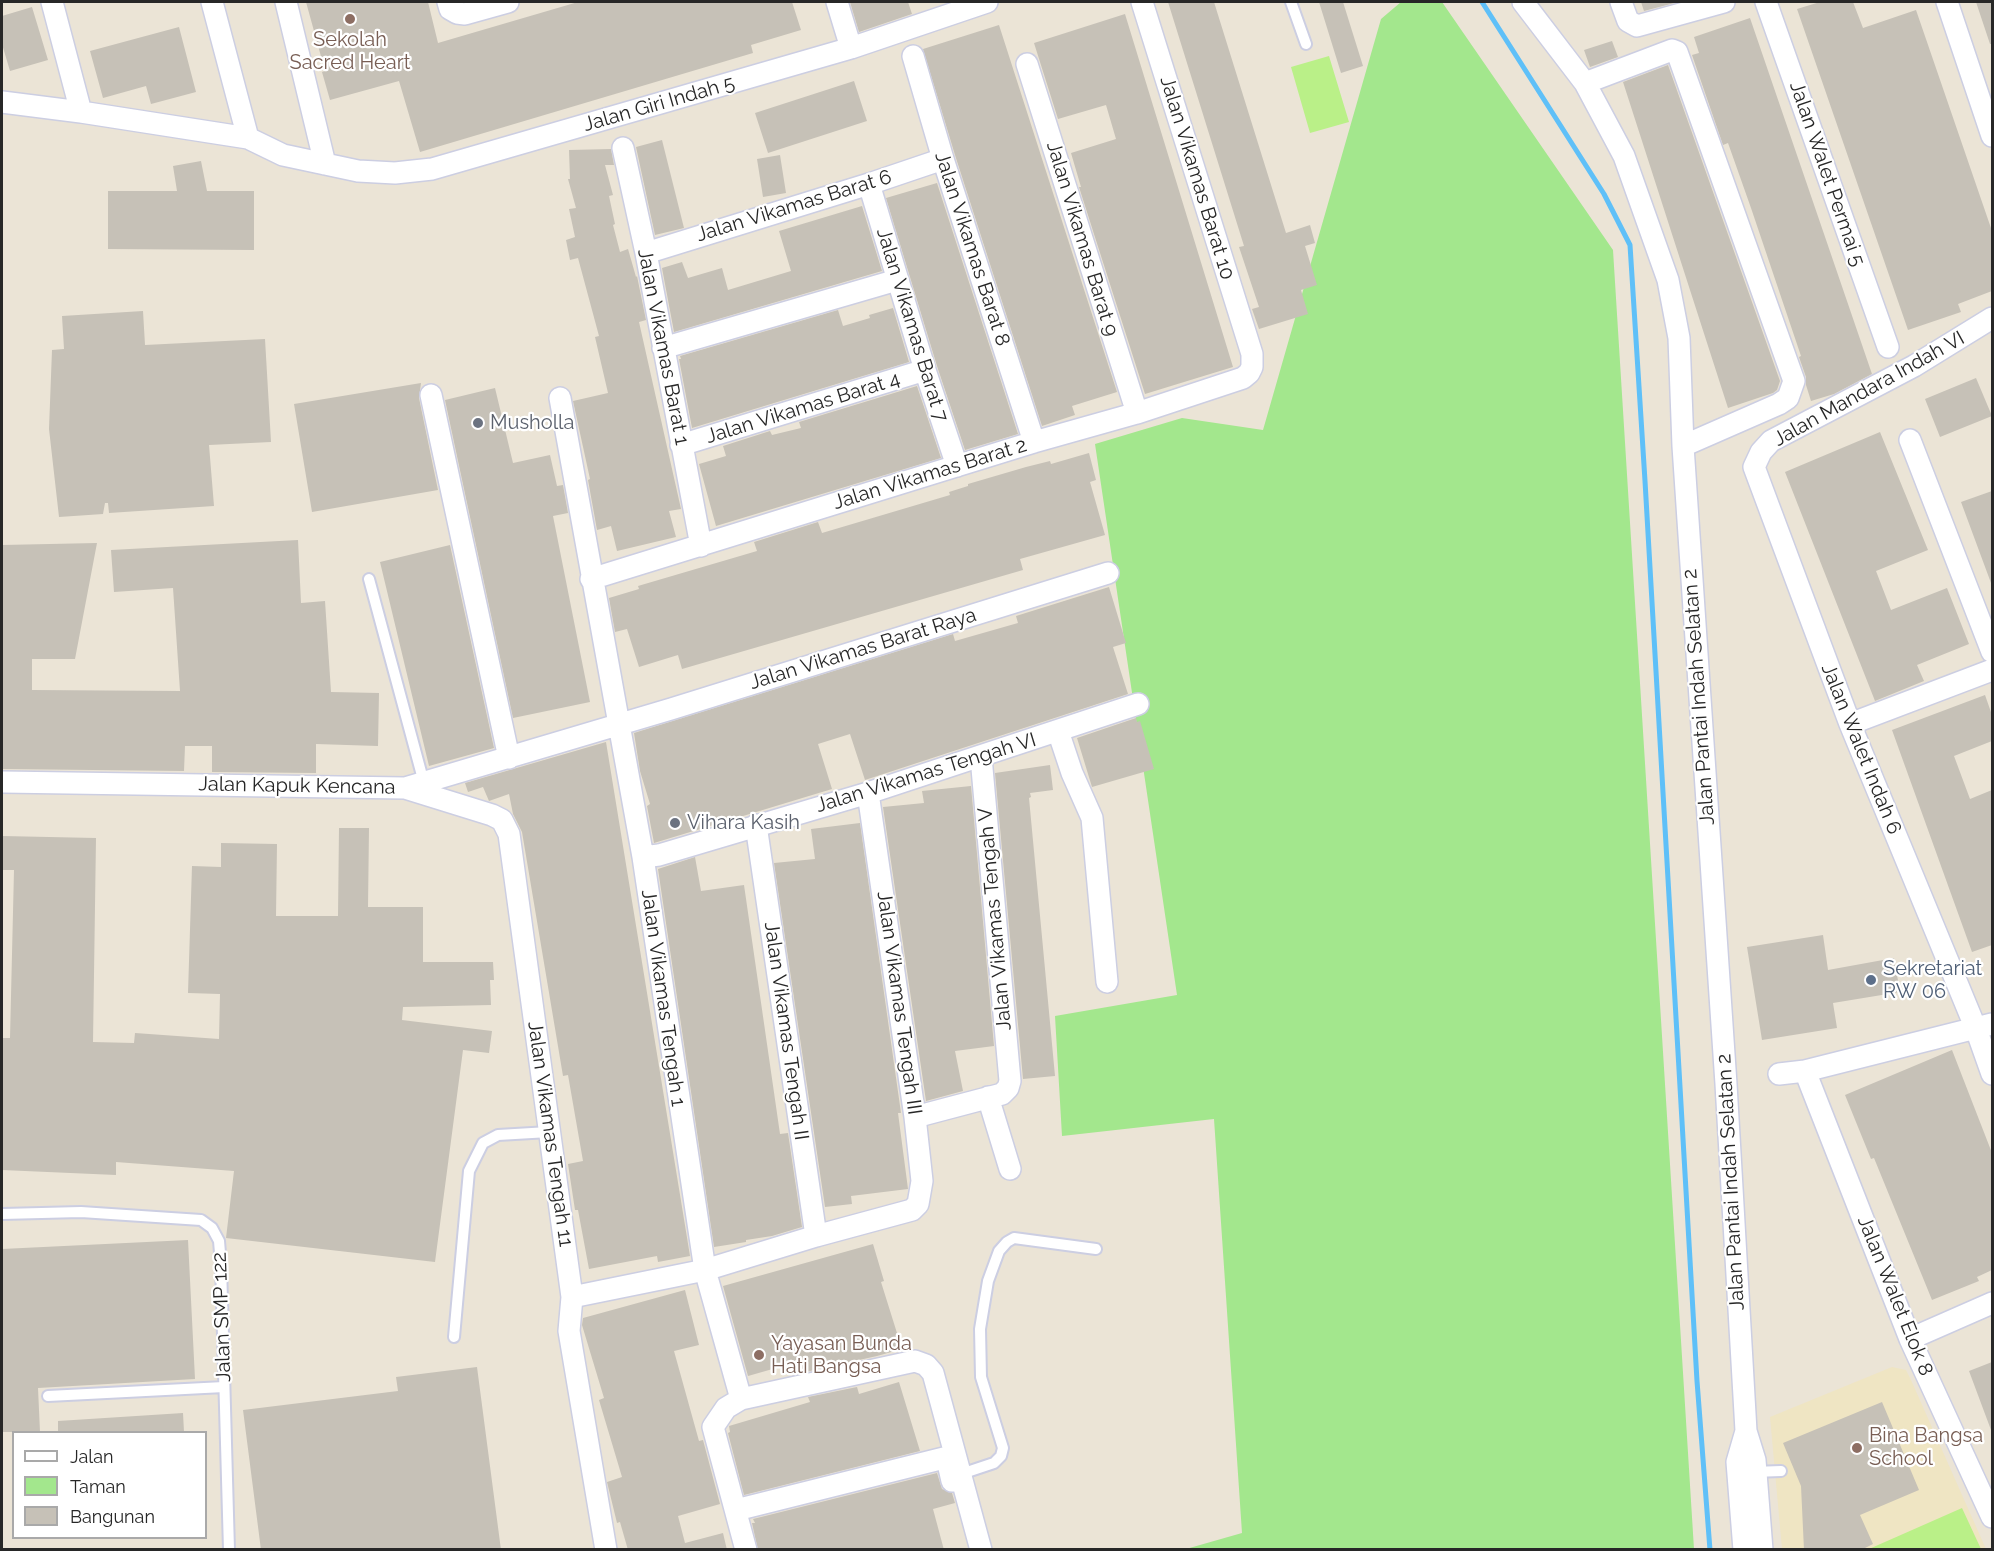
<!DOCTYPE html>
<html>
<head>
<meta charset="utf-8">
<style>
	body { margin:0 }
	#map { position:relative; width:1994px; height:1551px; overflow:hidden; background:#ebe4d6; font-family:Raleway,sans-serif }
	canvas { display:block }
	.frame { position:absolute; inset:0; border:3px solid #272727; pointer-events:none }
	.legend { position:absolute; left:12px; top:1431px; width:195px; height:108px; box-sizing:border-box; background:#fff; border:2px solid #a9a9a9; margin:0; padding:8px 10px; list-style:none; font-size:18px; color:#272727 }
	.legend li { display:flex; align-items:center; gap:12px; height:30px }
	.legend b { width:30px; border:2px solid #a9a9a9 }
</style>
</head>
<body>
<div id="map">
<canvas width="1994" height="1551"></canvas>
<div class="frame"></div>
<ul class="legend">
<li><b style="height:8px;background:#fff"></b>Jalan</li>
<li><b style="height:16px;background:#a3e78d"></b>Taman</li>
<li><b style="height:16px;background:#c6c1b7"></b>Bangunan</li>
</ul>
</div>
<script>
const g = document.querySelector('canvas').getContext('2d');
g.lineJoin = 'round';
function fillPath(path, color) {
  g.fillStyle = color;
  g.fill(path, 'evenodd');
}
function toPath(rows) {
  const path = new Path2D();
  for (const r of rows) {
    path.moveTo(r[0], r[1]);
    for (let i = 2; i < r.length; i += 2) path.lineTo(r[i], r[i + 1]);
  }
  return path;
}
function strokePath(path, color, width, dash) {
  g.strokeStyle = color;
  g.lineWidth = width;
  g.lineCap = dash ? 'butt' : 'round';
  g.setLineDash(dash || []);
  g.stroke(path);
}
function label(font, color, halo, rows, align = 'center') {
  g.font = font + ' Raleway,sans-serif';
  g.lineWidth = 4.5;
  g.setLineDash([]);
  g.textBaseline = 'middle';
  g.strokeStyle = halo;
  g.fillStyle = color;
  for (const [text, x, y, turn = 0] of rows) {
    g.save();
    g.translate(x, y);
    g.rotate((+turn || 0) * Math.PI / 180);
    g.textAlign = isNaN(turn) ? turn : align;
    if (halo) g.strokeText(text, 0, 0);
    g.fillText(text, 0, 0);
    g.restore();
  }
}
const education = toPath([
	[1892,1367,1906,1370,1911,1380,1986,1549,1782,1549,1770,1417]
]);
const green = toPath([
	[1401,2,1442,2,1613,250,1694,1549,1186,1549,1242,1533,1214,1119,1062,1136,1055,1016,1177,995,1095,444,1182,418,1263,430,1381,19]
]);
const pitch = toPath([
	[1329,56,1349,122,1310,133,1291,67],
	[1962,1508,1981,1549,1869,1549]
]);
const stream = toPath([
	[1482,2,1604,194,1630,245,1645,481,1697,1381,1710,1550]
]);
const building = toPath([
	[306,2,428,2,438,43,578,2,792,2,801,30,751,45,753,53,420,152,399,81,330,100,322,72,325,71],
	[850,2,908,2,912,14,859,32],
	[1168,2,1214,2,1286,233,1310,225,1315,243,1305,246,1317,285,1301,290,1308,314,1259,329,1252,309,1259,307,1239,247,1244,246],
	[1319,2,1343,2,1363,66,1341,73],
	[1641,2,1678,2,1644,11],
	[1820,2,1853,2,1863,28,1916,10,1992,231,1992,291,1958,304,1961,312,1908,330,1797,9],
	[1976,2,1992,2,1992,44,1990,44],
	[32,7,48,60,10,71,2,44,2,16],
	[1125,14,1233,367,1145,394,1079,187,1081,187,1071,153,1116,139,1106,105,1058,119,1034,43],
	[1750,18,1872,374,1834,394,1811,401,1806,385,1806,377,1799,357,1801,356,1751,208,1728,143,1723,145,1692,55,1699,53,1694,37],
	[999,25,1117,392,1072,406,1075,415,1042,426,955,155,923,49],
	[179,27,196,92,151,104,146,86,103,98,90,51],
	[1612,41,1618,57,1590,67,1584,50],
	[1668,65,1780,381,1777,390,1773,393,1728,408,1623,82],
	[854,81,867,121,768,153,755,113],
	[662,140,684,228,655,235,636,147],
	[611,149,614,165,605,165,613,195,609,196,615,224,613,225,620,252,628,249,636,277,637,276,646,320,639,322,681,509,669,511,676,537,617,551,611,526,597,530,588,480,590,479,573,401,608,393,595,337,599,336,578,258,570,260,566,240,575,237,569,209,576,208,568,179,570,179,569,150],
	[780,155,786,193,763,197,757,159],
	[201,161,207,191,254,191,254,250,108,249,108,191,177,191,173,166],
	[937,183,1018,434,965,450,937,366,886,198],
	[862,206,882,271,674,332,662,268,682,262,688,278,722,268,728,290,791,271,779,231],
	[893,308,909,362,692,428,679,359,681,359,680,356,838,310,843,326,870,318,869,315],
	[143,311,145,345,265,339,271,442,209,445,214,506,109,513,108,503,105,503,103,514,59,517,49,429,52,350,64,349,62,316],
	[1976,378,1992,416,1940,437,1925,399],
	[421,383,419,398,438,490,312,512,294,404],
	[917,386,941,458,716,526,699,464,726,456,723,446,770,431,772,435,801,428,799,422],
	[495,388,513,463,550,455,557,486,563,485,568,513,553,516,590,702,513,718,445,400],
	[1880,432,1928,550,1876,571,1891,610,1947,588,1969,644,1917,665,1924,681,1875,701,1785,472],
	[1089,453,1096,480,1090,482,1105,535,1020,559,1023,570,682,669,678,655,639,667,627,629,615,632,609,598,639,589,638,586,757,551,754,542,818,522,822,533,950,495,949,492,968,486,968,484,1026,467,1050,461,1051,464],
	[1992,491,1992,582,1991,583,1961,502],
	[298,540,301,603,325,601,331,692,379,693,378,746,316,744,316,773,212,772,212,746,185,746,184,771,2,769,2,545,97,543,75,659,32,659,32,690,180,691,173,588,114,592,111,550],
	[450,545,494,748,429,766,380,562],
	[1109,587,1126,643,1113,647,1128,694,865,780,850,734,818,744,832,789,654,843,647,806,650,804,640,771,634,733,953,634,955,641,1018,623,1016,616],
	[1985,695,1992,715,1992,741,1954,756,1970,799,1992,790,1992,945,1972,952,1892,730],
	[1136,718,1137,722,1140,721,1154,769,1092,787,1077,738],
	[606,742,690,1256,658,1262,657,1256,589,1269,578,1210,575,1210,568,1164,583,1161,568,1075,563,1076,522,832,513,814,509,794,489,801,483,787,468,792,465,783],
	[1050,765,1053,790,1030,793,1031,797,1029,798,1055,1076,1023,1079,995,773],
	[971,786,994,1046,955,1051,963,1091,926,1101,883,807,924,803,922,791],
	[860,823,901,1113,898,1113,908,1189,851,1196,852,1204,825,1207,774,863,815,859,811,829],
	[339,828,369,828,368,907,423,907,423,962,493,962,494,980,490,980,491,1005,403,1007,402,1020,492,1031,489,1053,463,1050,435,1262,226,1238,234,1171,116,1162,116,1175,2,1170,2,1038,10,1038,14,870,2,870,2,836,96,838,93,1042,134,1043,135,1033,219,1039,220,994,188,993,192,866,221,867,221,843,277,844,276,916,338,916],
	[695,857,701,891,744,885,780,1134,788,1133,802,1227,772,1236,746,1240,746,1242,714,1247,658,869],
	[1823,935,1828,970,1894,958,1900,992,1833,1003,1837,1028,1762,1040,1747,947],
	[1952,1050,1992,1153,1992,1270,1977,1277,1979,1281,1932,1300,1874,1158,1871,1159,1845,1095],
	[188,1240,195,1379,38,1388,40,1432,2,1432,2,1249],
	[873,1244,884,1281,881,1282,902,1349,877,1356,801,1373,797,1362,748,1376,723,1286],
	[685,1290,699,1345,674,1351,699,1441,703,1440,720,1504,678,1516,685,1543,723,1533,727,1550,628,1550,620,1522,617,1523,607,1482,622,1477,599,1400,604,1398,582,1325,583,1318],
	[1992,1362,1992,1430,1991,1430,1969,1371],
	[477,1367,501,1550,261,1550,243,1410,398,1391,396,1377],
	[899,1382,920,1451,744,1495,728,1433,730,1432,729,1426,810,1402,808,1397,857,1387,859,1394],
	[1882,1402,1919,1490,1860,1515,1873,1544,1861,1550,1804,1550,1801,1486,1783,1443],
	[183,1413,184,1432,58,1432,58,1421],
	[937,1473,942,1489,952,1493,955,1503,933,1509,944,1550,758,1550,752,1523,755,1523,753,1519]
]);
const lane = toPath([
	[1291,2,1306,44],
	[369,579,424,783],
	[2,1214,81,1212,201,1220,212,1228,219,1241,221,1265,229,1550],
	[454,1337,469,1171,483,1143,498,1135,549,1132],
	[48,1396,224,1387],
	[1753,1472,1781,1471],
	[961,1474,994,1463,1001,1456,1003,1448,981,1377,980,1329,988,1281,999,1251,1007,1242,1014,1238,1096,1249]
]);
const street = toPath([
	[52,2,81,112],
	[212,2,248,138],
	[286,2,325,164],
	[448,2,450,9,457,13,465,14,508,2],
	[837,2,851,48],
	[1523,2,1585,83,1624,156,1668,280,1679,338,1683,446,1726,1084,1746,1431,1755,1460,1762,1550],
	[1621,2,1628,21,1637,26,1724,2],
	[1766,2,1888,347],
	[1947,2,1992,136],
	[913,56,943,159,1034,442],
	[1027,64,1137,413],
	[1585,83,1672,50,1677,52,1794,381,1788,398,1779,404,1683,446],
	[2,102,81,112,248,138,283,155,358,171,395,173,432,169,851,48,987,2],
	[623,148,646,253,701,546],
	[869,184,925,370,957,466],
	[646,253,869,184,943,159],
	[1992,318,1914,366,1771,441,1761,452,1754,467,1850,724,1976,1029,1992,1074],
	[663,348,897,280],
	[431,395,509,758],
	[560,398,643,857,705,1270,741,1399],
	[1910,440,1992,652],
	[681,445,925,370],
	[591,579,1034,442,1137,413,1243,378,1249,373,1252,367,1252,354,1142,2],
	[1850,724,1992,670],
	[1058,731,1072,773,1092,818,1107,982],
	[2,782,405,788,671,709,1108,573],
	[405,788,492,815,502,820,509,834,572,1297,569,1331,606,1550],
	[756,825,816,1236],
	[643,857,659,855,868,793,1138,704],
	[1805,1071,1910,1339,1992,1517],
	[1779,1074,1805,1071,1992,1024],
	[988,1097,1010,1169],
	[915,1117,1002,1094,1008,1088,1010,1081,981,757],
	[572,1297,705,1270,816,1236,912,1210,918,1204,922,1181,915,1117,868,793],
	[1910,1339,1992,1303],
	[736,1510,944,1458,947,1459,952,1481],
	[746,1550,713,1427,726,1408,741,1399,915,1361,926,1365,933,1373,981,1550],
	[1744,1550,1737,1462,1746,1431]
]);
const markers = [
	[350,19,6,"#8d6e63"],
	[478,423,6,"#6b7280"],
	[675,823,6,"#6b7280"],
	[1871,980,6,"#5c6f8a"],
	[759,1355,6,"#8d6e63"],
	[1857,1448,6,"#8d6e63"]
];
const educationNames = [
	["Sekolah",350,40,"center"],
	["Sacred Heart",350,63,"center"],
	["Yayasan Bunda",771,1344],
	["Hati Bangsa",771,1367],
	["Bina Bangsa",1869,1436],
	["School",1869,1459]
];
const streetNames = [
	["Jalan Giri Indah 5",659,104,-16],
	["Jalan Walet Permai 5",1827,174,71],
	["Jalan Vikamas Barat 10",1197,178,73],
	["Jalan Vikamas Barat 6",794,206,-17],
	["Jalan Vikamas Barat 9",1082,239,73],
	["Jalan Vikamas Barat 8",972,249,72],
	["Jalan Vikamas Barat 7",912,325,73],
	["Jalan Vikamas Barat 1",663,347,79],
	["Jalan Mandara Indah VI",1869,389,-29],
	["Jalan Vikamas Barat 4",803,408,-17],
	["Jalan Vikamas Barat 2",930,474,-17],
	["Jalan Vikamas Barat Raya",863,649,-17],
	["Jalan Pantai Indah Selatan 2",1699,697,-94],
	["Jalan Walet Indah 6",1861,749,68],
	["Jalan Vikamas Tengah VI",926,773,-17],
	["Jalan Kapuk Kencana",297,786,1],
	["Jalan Vikamas Tengah V",995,919,-95],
	["Jalan Vikamas Tengah 1",663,998,82],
	["Jalan Vikamas Tengah III",899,1003,82],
	["Jalan Vikamas Tengah II",786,1031,82],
	["Jalan Vikamas Tengah 11",550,1134,82],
	["Jalan Pantai Indah Selatan 2",1731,1182,-93],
	["Jalan Walet Elok 8",1895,1296,68],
	["Jalan SMP 122",222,1317,-92]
];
const worshipNames = [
	["Musholla",490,423],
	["Vihara Kasih",687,823]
];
const serviceNames = [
	["Sekretariat",1883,969],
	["RW 06",1883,992]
];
fillPath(education, '#efe5c3');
fillPath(green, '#a3e78d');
fillPath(pitch, '#baf088');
strokePath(stream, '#5fc0f8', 5);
fillPath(building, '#c6c1b7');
strokePath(lane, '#cccee2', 14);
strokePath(street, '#cccee2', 24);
strokePath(lane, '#fff', 10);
strokePath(street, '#fff', 21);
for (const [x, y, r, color] of markers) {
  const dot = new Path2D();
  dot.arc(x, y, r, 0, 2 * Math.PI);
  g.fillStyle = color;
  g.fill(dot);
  strokePath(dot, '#fff', 2);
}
label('20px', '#785e54', '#fff', educationNames, 'left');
label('20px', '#272727', '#fff', streetNames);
label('20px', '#5b616d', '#fff', worshipNames, 'left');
label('20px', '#4e5e75', '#fff', serviceNames, 'left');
</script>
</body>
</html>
